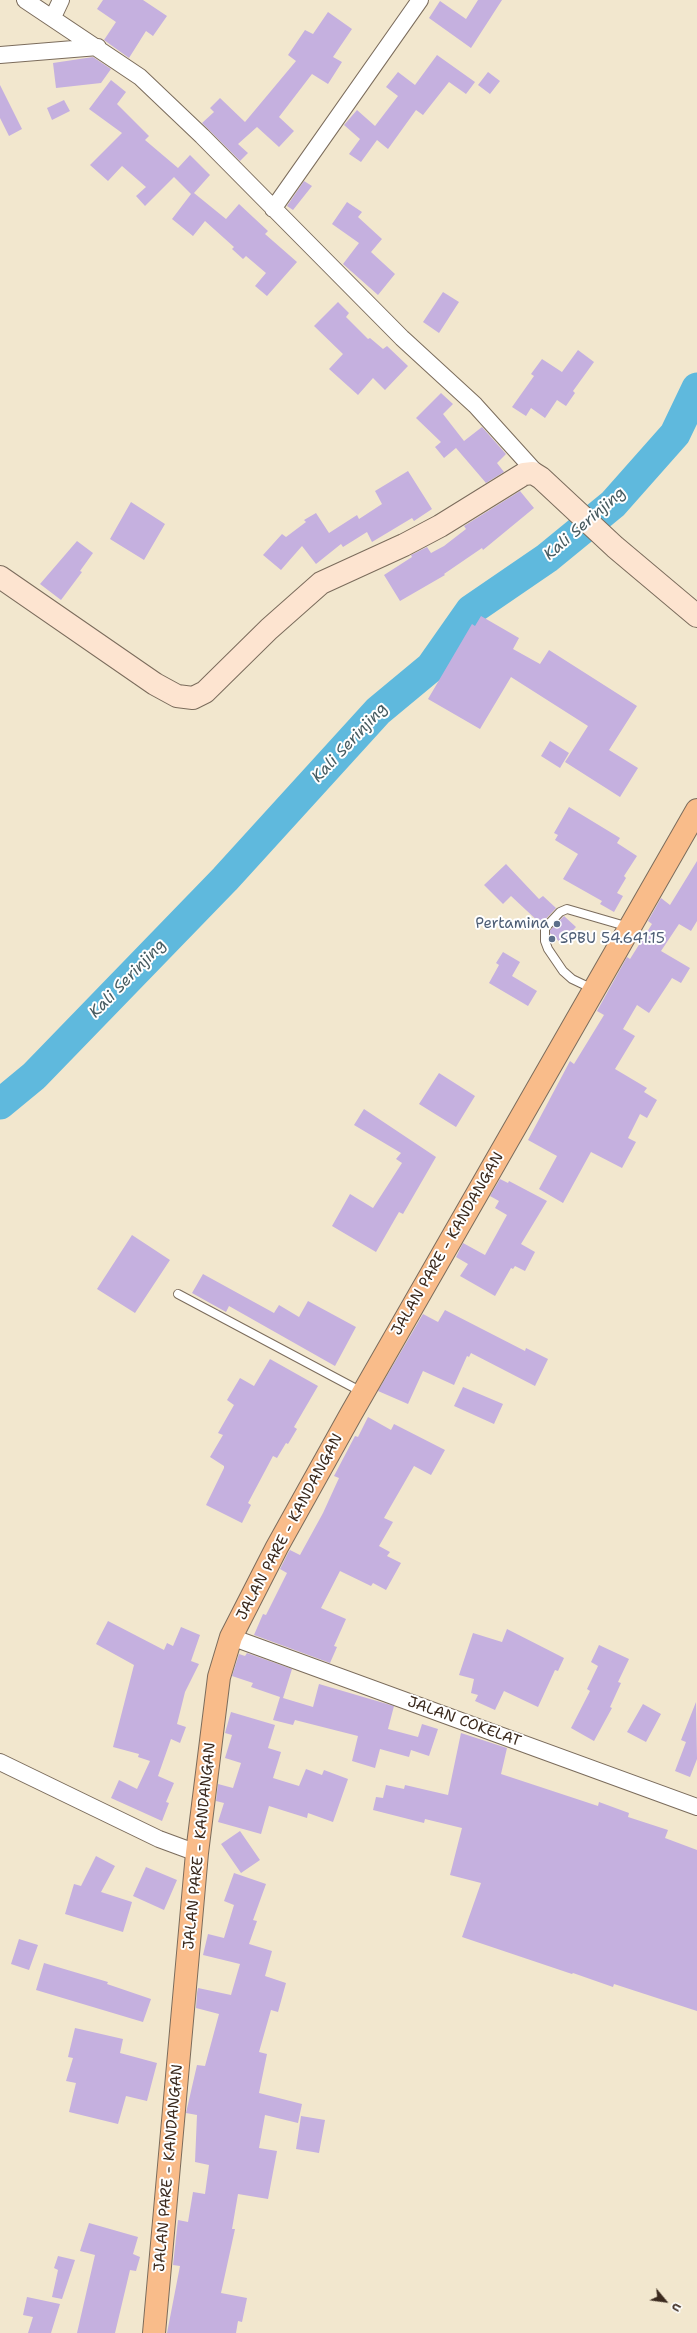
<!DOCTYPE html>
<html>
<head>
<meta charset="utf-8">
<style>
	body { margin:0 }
	#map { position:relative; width:697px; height:2333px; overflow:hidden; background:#f2e7ce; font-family:"Shantell Sans",sans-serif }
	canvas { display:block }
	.north { position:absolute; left:645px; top:2281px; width:40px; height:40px; -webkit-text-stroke:3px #fff; paint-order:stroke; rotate:119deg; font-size:11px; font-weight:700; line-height:16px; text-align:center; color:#3b2a1e }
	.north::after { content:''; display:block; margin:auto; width:14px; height:18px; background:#3b2a1e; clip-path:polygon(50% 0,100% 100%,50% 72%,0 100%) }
</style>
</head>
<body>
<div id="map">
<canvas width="697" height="2333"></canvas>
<div class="north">U</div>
</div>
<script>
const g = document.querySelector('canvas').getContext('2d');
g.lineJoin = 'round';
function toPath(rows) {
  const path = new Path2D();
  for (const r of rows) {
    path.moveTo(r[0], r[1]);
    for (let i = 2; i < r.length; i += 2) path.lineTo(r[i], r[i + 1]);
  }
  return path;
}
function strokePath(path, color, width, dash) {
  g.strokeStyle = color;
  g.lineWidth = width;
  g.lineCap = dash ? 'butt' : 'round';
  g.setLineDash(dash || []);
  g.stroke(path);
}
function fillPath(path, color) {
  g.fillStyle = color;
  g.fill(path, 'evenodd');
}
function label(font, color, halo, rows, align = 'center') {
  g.font = font + ' "Shantell Sans",sans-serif';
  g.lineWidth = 4;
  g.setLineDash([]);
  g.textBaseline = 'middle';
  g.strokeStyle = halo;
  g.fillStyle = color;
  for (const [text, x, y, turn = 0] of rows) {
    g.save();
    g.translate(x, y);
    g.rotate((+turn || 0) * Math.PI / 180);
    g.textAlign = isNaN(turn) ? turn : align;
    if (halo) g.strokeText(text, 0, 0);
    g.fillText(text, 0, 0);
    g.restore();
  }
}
const river = toPath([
	[0,1104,34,1076,225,879,378,711,431,667,471,610,547,558,613,504,675,434,697,388]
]);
const building = toPath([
	[103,0,143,0,167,16,153,36,146,31,129,58,104,40,116,22,97,9],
	[478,0,502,0,471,48,429,18,440,1,466,19],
	[328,12,352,29,333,57,342,62,328,84,312,74,279,117,294,131,279,147,257,127,238,144,248,153,240,161,202,123,214,112,210,108,220,98,245,122,296,61,288,55,305,30,313,34],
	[437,55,475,82,466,94,449,82,423,115,416,110,388,149,377,140,361,162,349,154,360,139,344,125,357,110,375,126,398,96,386,87,398,72,415,85],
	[93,57,111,69,101,83,56,88,53,63],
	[488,72,500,81,490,94,478,85],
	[111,80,126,92,117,104,149,136,145,140,178,168,190,155,210,175,194,193,226,219,239,204,268,231,265,234,297,262,267,296,255,286,266,273,246,256,243,259,232,249,234,247,205,221,193,236,172,219,191,194,174,177,145,206,136,196,146,187,122,166,108,181,90,165,122,133,89,109],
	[0,85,22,129,9,136,0,118],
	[64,100,70,111,52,120,47,108],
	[304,181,312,186,293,210,287,206],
	[347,202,362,212,358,217,382,239,371,252,395,274,378,295,343,264,359,243,332,224],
	[443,292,459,302,439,333,423,322],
	[338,302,349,313,346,317,368,339,370,338,383,349,387,346,408,366,385,390,373,378,358,395,329,369,343,354,314,326],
	[578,350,594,362,573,391,575,393,566,406,557,400,545,418,531,408,526,416,512,407,534,376,531,374,542,359,562,372],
	[441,393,453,404,443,414,464,441,482,427,506,454,497,463,504,472,486,483,456,448,444,458,435,447,441,442,416,418],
	[408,471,432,509,414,521,412,518,372,542,367,532,343,547,341,544,316,564,302,546,281,570,263,555,282,534,286,537,306,522,304,520,316,513,329,533,357,515,359,519,382,504,375,491],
	[520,491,534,508,483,550,482,548,444,574,445,575,400,601,384,575,412,557,411,555,427,547,431,553,444,546,466,529,464,526],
	[131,502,165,524,144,560,110,539],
	[77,541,93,553,80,571,82,572,61,600,40,584],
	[481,616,519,638,513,649,540,664,549,650,637,706,609,750,638,768,620,797,565,762,588,726,511,677,480,729,428,699,472,624,475,626],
	[550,741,569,753,560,768,541,756],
	[569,807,620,838,617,843,637,856,624,876,626,878,617,893,623,896,614,912,600,904,602,901,563,879,578,854,555,840,558,835,554,833],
	[697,861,697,921,691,931,679,924,661,951,690,968,681,983,672,978,649,1013,637,1005,623,1029,635,1036,615,1069,647,1088,644,1092,657,1100,647,1118,640,1114,628,1138,636,1142,622,1168,591,1152,563,1203,539,1189,557,1156,528,1140,570,1061,574,1064,604,1015,597,1011,627,957,630,959,652,924,648,921,661,898,670,905],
	[506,864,539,899,543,896,556,908,541,924,511,896,503,904,484,885],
	[564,916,576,927,561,943,550,933,550,930],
	[503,952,520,962,512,976,537,991,528,1006,489,983,499,965,496,963],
	[439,1073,475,1096,456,1127,419,1104],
	[364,1109,436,1157,403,1214,399,1212,376,1252,332,1226,350,1194,373,1208,402,1163,396,1159,401,1153,354,1125],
	[500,1179,508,1183,509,1181,547,1201,521,1244,535,1252,525,1271,515,1266,513,1269,511,1268,495,1296,460,1276,468,1264,456,1257,463,1243,485,1255,507,1215,495,1208,499,1201,490,1196],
	[132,1235,170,1260,135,1313,97,1289],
	[203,1274,274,1313,279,1305,299,1317,308,1301,356,1327,335,1366,229,1306,226,1312,192,1293],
	[445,1310,525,1351,526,1348,548,1359,535,1386,471,1353,469,1357,467,1356,454,1385,423,1371,408,1404,378,1391,423,1314,438,1322],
	[270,1359,318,1386,294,1427,297,1429,288,1444,286,1443,277,1458,273,1456,248,1503,251,1505,242,1523,206,1505,224,1468,224,1466,210,1457,223,1435,218,1433,234,1405,227,1400,240,1378,254,1386],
	[463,1387,503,1404,494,1424,454,1406],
	[368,1417,391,1430,394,1424,445,1450,431,1475,414,1466,384,1518,393,1522,379,1546,390,1552,387,1556,401,1563,386,1590,373,1583,371,1586,340,1571,321,1608,346,1619,334,1646,337,1647,330,1663,254,1635,263,1614,266,1615,287,1573,280,1569,288,1553,290,1550,300,1555,323,1513,339,1478,334,1476,355,1436,358,1437],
	[108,1621,164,1650,167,1643,173,1646,181,1627,200,1635,191,1661,199,1664,185,1692,177,1724,186,1727,180,1743,171,1739,158,1776,174,1783,166,1802,169,1803,162,1821,111,1798,119,1780,137,1789,150,1761,138,1757,139,1754,113,1747,134,1665,96,1644],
	[507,1629,564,1658,558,1671,555,1670,538,1707,504,1691,495,1710,475,1701,478,1695,471,1693,474,1679,459,1675,473,1633,502,1642],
	[599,1645,629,1659,618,1682,621,1683,610,1707,612,1708,594,1741,571,1728,590,1691,587,1689,598,1666,591,1662],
	[247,1653,292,1669,283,1698,313,1707,319,1684,394,1706,388,1729,418,1737,422,1724,438,1729,429,1756,411,1750,409,1757,380,1749,375,1768,352,1761,358,1736,295,1720,293,1725,273,1720,280,1697,251,1687,253,1683,232,1676,239,1654,245,1656],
	[696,1702,697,1759,690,1777,675,1771,686,1742,681,1740],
	[643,1704,661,1714,646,1742,627,1732],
	[231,1712,275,1725,268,1748,281,1752,273,1778,299,1786,306,1769,322,1775,324,1770,348,1779,333,1822,308,1813,307,1818,269,1806,261,1834,218,1822,224,1803,216,1801,218,1784,233,1788,241,1763,225,1758,232,1735,225,1733],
	[461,1733,507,1748,501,1774,598,1806,599,1802,629,1813,628,1817,668,1830,665,1838,697,1850,697,2011,614,1984,613,1987,573,1973,572,1974,462,1937,481,1883,450,1875,462,1828,425,1819,424,1823,373,1810,376,1797,383,1798,386,1785,404,1789,405,1785,448,1795],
	[240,1831,260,1860,241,1873,221,1844],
	[96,1856,115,1866,101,1892,132,1902,123,1932,65,1914,74,1884,81,1886],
	[146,1867,177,1880,164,1910,133,1896],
	[234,1873,266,1884,253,1920,257,1921,249,1944,272,1951,265,1976,286,1983,278,2012,271,2010,259,2052,267,2054,259,2093,302,2104,298,2123,265,2115,259,2148,277,2151,268,2199,238,2194,232,2229,235,2229,221,2293,247,2298,242,2322,238,2321,236,2333,167,2333,180,2266,173,2265,178,2220,188,2222,193,2192,205,2194,209,2165,195,2162,197,2115,186,2113,197,2065,205,2066,219,2014,196,2008,197,1993,198,1988,231,1995,240,1964,203,1955,208,1934,224,1938,234,1905,224,1901],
	[19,1939,38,1945,29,1970,11,1964],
	[44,1963,108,1982,107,1984,151,1999,143,2022,36,1990],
	[75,2028,123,2039,120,2053,157,2063,147,2101,126,2096,118,2124,69,2112,76,2083,66,2081,73,2058,68,2057],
	[301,2116,325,2120,319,2153,296,2149],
	[89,2223,138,2237,133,2254,140,2257,136,2271,130,2270,115,2333,77,2333,95,2255,80,2251],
	[58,2256,75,2260,62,2299,52,2297,58,2270,54,2268],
	[27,2297,60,2304,51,2333,28,2333,33,2317,23,2315]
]);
const lane = toPath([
	[593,989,572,979,563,971,548,949,545,941,545,928,560,912,567,909,629,927],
	[178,1294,362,1392]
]);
const street = toPath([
	[25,0,140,77,202,136,402,338,475,405,541,478],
	[53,17,61,0],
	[0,55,98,47],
	[273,209,420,0],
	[231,1637,697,1807],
	[0,1762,159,1839,197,1853]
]);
const secondary = toPath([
	[0,577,155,684,177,696,193,698,205,692,269,629,321,583,404,545,440,526,524,474,533,473,541,478,615,547,697,616]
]);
const primary = toPath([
	[154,2333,197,1853,219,1677,231,1637,277,1547,351,1414,697,810]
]);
const markers = [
	[557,924,4,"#5c6f8a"],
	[552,939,4,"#5c6f8a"]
];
const serviceNames = [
	["Pertamina",549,924],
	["SPBU 54.641.15",560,939,"left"]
];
const streetNames = [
	["JALAN PARE - KANDANGAN",448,1244,-60],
	["JALAN PARE - KANDANGAN",290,1527,-62],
	["JALAN COKELAT",464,1722,20],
	["JALAN PARE - KANDANGAN",200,1846,-84],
	["JALAN PARE - KANDANGAN",169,2168,-85]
];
const waterNames = [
	["Kali Serinjing",585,524,-41],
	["Kali Serinjing",350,743,-47],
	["Kali Serinjing",128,979,-46]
];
strokePath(river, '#5fb9dd', 31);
fillPath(building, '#c5b0df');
strokePath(lane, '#7b6c5c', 10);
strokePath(street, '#7b6c5c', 18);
strokePath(secondary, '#7b6c5c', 24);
strokePath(primary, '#7b6c5c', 24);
strokePath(lane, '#fff', 8);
strokePath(street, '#fff', 16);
strokePath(secondary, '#fde4d0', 22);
strokePath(primary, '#f9bc8a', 22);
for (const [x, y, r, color] of markers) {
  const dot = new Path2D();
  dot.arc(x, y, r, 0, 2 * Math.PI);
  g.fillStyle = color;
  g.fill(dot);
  strokePath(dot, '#fff', 1.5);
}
label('15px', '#4e5e75', '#fff', serviceNames, 'right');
label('15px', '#3b2a1e', '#fff', streetNames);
label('italic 16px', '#485c61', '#fff', waterNames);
</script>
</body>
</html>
